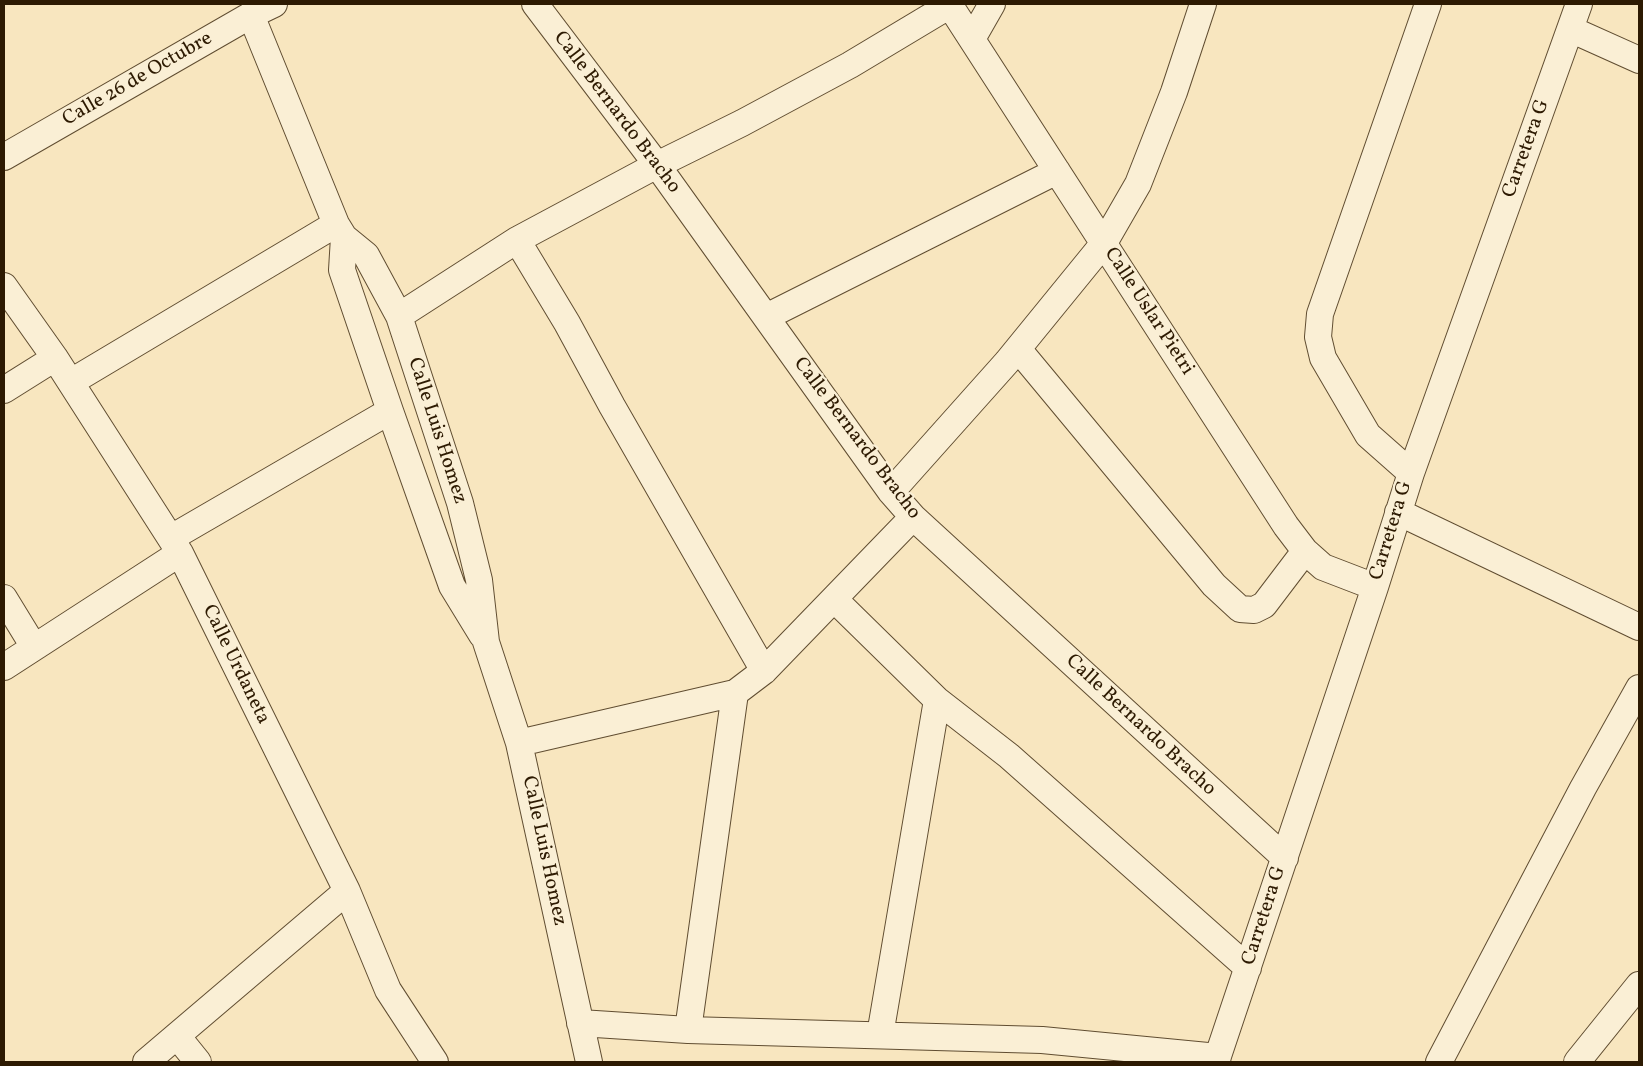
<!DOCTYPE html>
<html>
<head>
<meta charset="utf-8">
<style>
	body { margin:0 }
	#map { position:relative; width:1643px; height:1066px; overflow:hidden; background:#f8e6bf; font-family:Vollkorn,serif }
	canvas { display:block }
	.frame { position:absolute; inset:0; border:5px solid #2d1a02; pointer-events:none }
</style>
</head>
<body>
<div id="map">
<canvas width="1643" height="1066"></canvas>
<div class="frame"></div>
</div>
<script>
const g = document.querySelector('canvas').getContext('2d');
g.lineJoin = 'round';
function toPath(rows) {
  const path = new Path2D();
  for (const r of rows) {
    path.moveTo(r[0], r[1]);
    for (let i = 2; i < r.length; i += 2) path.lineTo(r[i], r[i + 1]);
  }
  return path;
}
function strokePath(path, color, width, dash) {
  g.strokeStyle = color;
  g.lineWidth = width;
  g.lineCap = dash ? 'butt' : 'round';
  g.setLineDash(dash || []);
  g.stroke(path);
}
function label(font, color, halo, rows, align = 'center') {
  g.font = font + ' Vollkorn,serif';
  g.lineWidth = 4.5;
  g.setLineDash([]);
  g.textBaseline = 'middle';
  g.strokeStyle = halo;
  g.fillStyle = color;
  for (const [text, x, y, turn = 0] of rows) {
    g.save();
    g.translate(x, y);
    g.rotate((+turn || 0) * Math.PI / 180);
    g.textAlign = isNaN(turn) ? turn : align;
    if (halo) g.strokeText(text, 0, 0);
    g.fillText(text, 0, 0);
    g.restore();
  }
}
const minor = toPath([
	[535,4,657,165,891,492,913,517,1285,858],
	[949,4,1286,526,1305,551,1323,567,1375,587],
	[251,15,336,224,344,237,366,255,399,316,460,503,479,580,486,642,519,743,589,1062],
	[1570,29,1639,60],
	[972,39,992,4],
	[4,157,251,15,274,4],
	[344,237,342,270,390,411,452,586,482,635],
	[517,240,567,323,612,406,764,671],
	[4,286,55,358,180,553,347,891,388,990,435,1062],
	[399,316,517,240,657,165,742,123,850,65,950,5],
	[766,317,1057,171],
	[1018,349,1214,585,1240,609,1254,610,1264,605,1305,551],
	[71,382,336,224],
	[4,390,55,358],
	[1411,473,1368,435,1323,358,1318,337,1320,314,1428,4],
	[891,492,1007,362,1104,243,1138,184,1174,92,1203,4],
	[1398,512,1639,627],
	[171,538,390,411],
	[4,598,34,647],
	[834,599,937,700,1009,756,1248,968],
	[4,667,180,553],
	[519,743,735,693,764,671,913,517],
	[580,1023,688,1030,1042,1040,1218,1057],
	[688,1030,735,693],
	[880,1035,937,700],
	[177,1036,198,1062],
	[146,1062,347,891],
	[1216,1062,1375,587,1411,473,1579,4],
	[1439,1062,1583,788,1639,688],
	[1577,1062,1639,985]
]);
const streetNames = [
	["Calle 26 de Octubre",138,80,-30],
	["Calle Bernardo Bracho",616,113,53],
	["Carretera G",1527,149,-70],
	["Calle Uslar Pietri",1148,312,57],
	["Calle Luis Homez",436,431,72],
	["Calle Bernardo Bracho",856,439,53],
	["Carretera G",1392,531,-73],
	["Calle Urdaneta",235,665,64],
	["Calle Bernardo Bracho",1140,726,43],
	["Calle Luis Homez",543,851,78],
	["Carretera G",1265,916,-72]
];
strokePath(minor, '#604d31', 28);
strokePath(minor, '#faefd5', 26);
label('20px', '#2d1a02', '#faefd5', streetNames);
</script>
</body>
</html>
